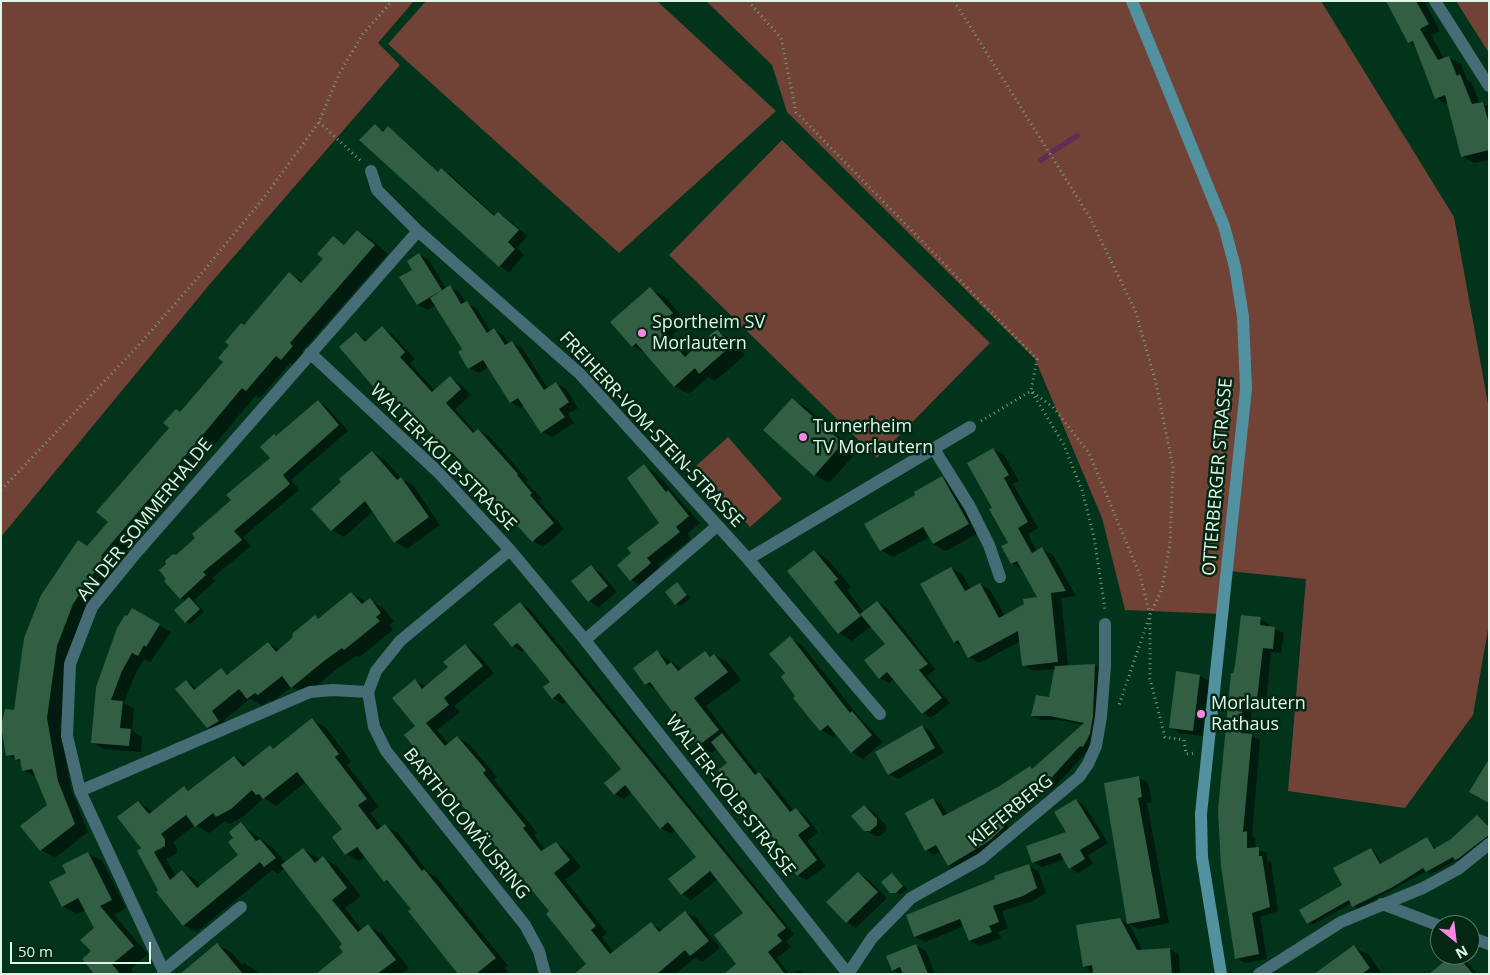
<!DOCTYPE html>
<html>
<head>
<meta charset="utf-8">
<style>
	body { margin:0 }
	#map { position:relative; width:1490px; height:975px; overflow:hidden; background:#02331b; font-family:"Open Sans",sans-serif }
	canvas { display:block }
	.frame { position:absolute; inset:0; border:2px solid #def6e6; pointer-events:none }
	.north { position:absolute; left:1430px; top:915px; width:50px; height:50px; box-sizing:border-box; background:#042714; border:1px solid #5b7a68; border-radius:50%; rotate:151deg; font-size:14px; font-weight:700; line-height:20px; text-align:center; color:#def6e6 }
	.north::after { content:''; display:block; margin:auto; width:18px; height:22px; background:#fc86e3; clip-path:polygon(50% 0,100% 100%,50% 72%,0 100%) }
	.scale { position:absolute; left:10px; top:942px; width:141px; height:22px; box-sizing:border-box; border:2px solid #def6e6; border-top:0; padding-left:6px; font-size:15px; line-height:18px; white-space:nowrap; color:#def6e6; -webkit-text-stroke:4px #042714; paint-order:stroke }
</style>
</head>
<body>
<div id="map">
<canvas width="1490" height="975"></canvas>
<div class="frame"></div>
<div class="north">N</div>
<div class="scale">50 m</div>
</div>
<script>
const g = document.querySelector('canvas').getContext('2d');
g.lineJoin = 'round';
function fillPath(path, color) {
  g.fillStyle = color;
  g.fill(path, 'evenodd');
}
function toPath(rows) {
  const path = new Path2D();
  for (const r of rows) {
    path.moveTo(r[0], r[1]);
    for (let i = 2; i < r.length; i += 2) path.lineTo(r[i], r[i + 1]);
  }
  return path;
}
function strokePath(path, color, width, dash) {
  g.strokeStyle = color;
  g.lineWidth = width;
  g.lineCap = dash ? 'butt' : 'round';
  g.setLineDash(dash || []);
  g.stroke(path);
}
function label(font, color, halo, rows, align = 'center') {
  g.font = font + ' "Open Sans",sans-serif';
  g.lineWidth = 5;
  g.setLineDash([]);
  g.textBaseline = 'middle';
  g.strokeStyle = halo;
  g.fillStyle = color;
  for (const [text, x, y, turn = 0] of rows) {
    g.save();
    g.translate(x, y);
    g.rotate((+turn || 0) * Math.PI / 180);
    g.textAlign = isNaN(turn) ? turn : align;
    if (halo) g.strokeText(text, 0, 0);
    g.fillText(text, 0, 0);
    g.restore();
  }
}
const green = toPath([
	[1,1,414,1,378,43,400,65,210,284,1,537],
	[426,1,657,1,776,111,619,253,388,44],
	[706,1,1321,1,1454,217,1489,409,1489,624,1473,715,1405,808,1288,791,1306,579,1228,571,1223,614,1125,610,1102,518,1035,359,787,112,772,65],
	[1456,1,1489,1,1489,53],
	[782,140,990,343,877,458,669,255],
	[728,437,782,499,750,527,696,466]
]);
const shadow = toPath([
	[1387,1,1424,1,1440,31,1431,35,1444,59,1449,57,1461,64,1467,80,1472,83,1480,104,1489,106,1489,160,1474,163,1462,156,1448,105,1436,98,1416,46,1409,42],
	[375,126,385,131,388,128,397,134,439,172,441,170,451,175,495,216,498,213,508,219,527,236,517,248,524,255,509,272,500,266,427,199,417,193,361,140],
	[358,231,371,239,388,254,302,351,306,354,295,366,290,363,260,398,256,395,114,565,117,567,70,654,60,727,71,789,88,832,55,858,41,850,22,826,49,806,37,778,23,770,22,763,7,755,15,712,87,547,110,522,181,413,224,362,244,326,289,274,304,282,324,259,333,237,346,245],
	[419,254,429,260,446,289,450,287,459,292,466,303,476,308,491,332,494,330,503,335,509,344,512,342,522,348,548,389,556,383,566,389,578,408,568,414,574,423,552,437,542,432,524,405,521,408,511,402,489,367,479,373,469,368,464,349,436,305,427,310,417,304,414,270],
	[650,289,665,297,687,322,672,335,689,355,717,331,731,339,745,355,715,381,708,377,689,394,674,386,647,354,633,346],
	[382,328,392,334,415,359,410,363,435,391,450,378,460,384,471,395,455,409,476,433,478,430,489,436,528,480,526,482,542,499,539,501,564,529,543,547,533,541,461,460,450,454,419,418,410,413,392,393,388,396,378,390,356,334,368,341],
	[793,400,807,408,857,452,829,483,815,475],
	[318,401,327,407,348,431,291,480,299,490,243,537,251,546,212,578,215,581,194,600,204,612,190,624,186,622,186,601,180,598,160,570,173,555,176,556,197,538,272,458,276,437],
	[993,449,1004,455,1019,481,1013,484,1038,528,1028,534,1037,552,1042,549,1053,555,1076,596,1061,598,1068,666,1094,665,1103,669,1101,721,1089,749,1053,789,1048,787,1003,817,1011,832,957,870,949,866,941,851,934,855,926,850,933,799,941,804,948,815,999,788,1030,767,1033,769,1084,725,1059,720,1041,720,1033,716,1050,699,1055,669,1034,671,1023,665,1021,641,979,663,969,657,963,647,955,643,922,585,951,568,962,574,971,590,980,584,990,590,1005,616,1039,598,1023,570,1012,563,1010,544,994,508],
	[372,452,384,459,401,478,413,485,440,525,407,549,395,542,373,511,344,537,332,530],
	[644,466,656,473,700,523,687,534,691,539,658,565,662,571,643,586,631,580,633,554,660,523],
	[942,478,954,485,980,532,946,551,933,544,930,537,893,557,881,550,917,495],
	[814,551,827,559,851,587,847,590,864,613,877,602,886,607,935,669,927,676,950,703,931,718,922,713,894,679,889,683,880,678,886,644,871,626,852,641,839,633,789,572],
	[591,567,600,572,617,592,599,607,589,601],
	[677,583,691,598,680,606,676,604],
	[352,593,366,602,370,600,383,608,394,621,389,625,393,630,359,657,356,656,338,668,306,695,292,687,272,702,269,700,262,706,250,699,224,720,232,729,221,735,207,727,186,681,198,689,221,670,229,675,268,643,280,650,315,617,320,620],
	[520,603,530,609,794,934,786,941,791,947,777,958,789,974,734,974,738,964,745,913,718,879,691,900,682,894,697,857,676,830,671,834,661,828,632,792,624,799,614,794,622,769,567,700,563,704,553,698,545,688,552,682,525,650,522,652,513,646],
	[132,610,171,632,150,662,144,659,134,677,124,703,134,709,132,731,142,737,141,752,103,749,92,742],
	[1260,619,1269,624,1268,627,1284,633,1281,653,1271,652,1266,703,1252,702,1250,735,1260,740,1252,836,1255,838,1256,849,1267,853,1267,860,1271,862,1278,911,1260,917,1267,959,1245,963,1236,958,1234,675],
	[790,638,802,645,859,717,883,742,863,759,852,752,837,734,833,737,821,730,797,696,787,674],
	[465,645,476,652,494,673,454,706,460,712,437,730,449,744,457,737,469,744,497,777,494,780,537,833,534,835,545,850,556,844,567,850,581,867,565,880,607,933,602,937,614,953,651,924,663,930,685,912,697,919,720,948,702,962,695,958,675,974,576,974,588,964,416,727,415,681,426,687,450,667],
	[657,652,682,669,705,652,713,657,715,655,728,663,741,680,706,706,758,774,769,779,794,811,796,810,805,815,818,832,807,841,826,866,807,880,798,875,791,859,741,794,737,792,729,764,718,748,712,753,699,745,659,692,646,684,634,669],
	[1200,676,1209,681,1202,736,1180,733,1170,727],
	[312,720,325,727,351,761,347,765,379,807,370,813,382,828,385,826,398,833,429,873,437,878,508,966,505,968,509,974,459,974,394,886,385,881,366,856,359,861,346,854,344,829,307,781,276,806,264,798,244,816,230,824,225,821,209,833,195,825,173,842,177,848,177,853,166,859,176,876,182,872,195,879,201,887,240,856,235,838,241,824,273,848,286,863,303,849,320,860,323,858,337,866,361,896,345,908,362,930,368,926,382,934,409,968,402,974,318,974,345,952,344,944,285,868,278,874,272,870,197,932,184,925,159,890,143,848,139,802,153,812,184,787,190,791,235,757,248,765,270,747,274,749],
	[922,726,931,732,944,753,898,779,889,774],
	[1138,777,1148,783,1152,802,1147,803,1169,923,1138,929,1129,924],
	[1076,800,1084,805,1108,843,1088,855,1093,864,1078,873,1070,868,1065,859,1042,867,1033,862,1068,833],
	[864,806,874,812,886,826,886,831,880,836,875,836,865,830],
	[1477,816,1489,827,1489,840,1460,862,1456,860,1431,874,1426,871,1358,909,1352,903,1312,925,1308,923,1343,886,1371,849,1375,852,1382,864,1427,839,1436,849,1452,840],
	[88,853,102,861,126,908,114,915,148,954,131,969,134,974,96,974,92,952,95,929,86,910,77,914,63,906,68,874],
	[1028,866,1038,871,1046,893,1033,901,1002,911,1008,928,998,932,1001,938,980,946,970,941,964,926,925,942,915,937,907,916],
	[858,873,868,879,887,898,856,928,847,922],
	[892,874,907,889,901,894,891,892],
	[1119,919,1129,924,1143,951,1169,949,1179,955,1180,974,1094,974,1084,966],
	[217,944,232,953,242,965,244,963,261,974,196,974],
	[916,945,926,951,935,974,900,974,893,970],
	[1354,947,1369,955,1382,974,1316,974],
	[1454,955,1466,960,1477,974,1431,974],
	[799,970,806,974,793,974]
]);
const stream = toPath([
	[1053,151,1077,136],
	[1041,160,1047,156]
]);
const building = toPath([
	[1386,1,1416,1,1429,24,1420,29,1438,60,1449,56,1457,76,1460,74,1472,104,1483,102,1489,124,1489,150,1461,157,1445,95,1435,99,1413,41,1408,43],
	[375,124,383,132,388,126,438,172,441,168,494,216,498,212,519,230,508,242,515,249,499,267,359,140],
	[357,230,375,245,290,343,293,346,281,360,276,356,246,391,242,388,154,493,101,556,104,558,73,604,57,646,47,718,58,781,75,824,40,851,20,826,47,805,32,769,22,771,20,759,15,760,14,755,6,756,1,726,5,709,14,710,24,638,41,595,78,540,87,546,108,522,96,512,169,428,163,423,176,409,180,412,223,362,218,358,229,345,225,342,241,323,244,325,289,272,301,283,323,259,317,254,333,236,344,245],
	[419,253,442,290,417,305,399,277,412,270,407,261],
	[450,285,461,304,467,301,487,333,494,328,505,345,512,341,544,390,556,382,569,402,559,409,565,417,541,433,518,398,510,403,483,360,468,369,458,352,462,349,430,298],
	[650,287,673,313,658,326,685,357,717,329,731,346,699,374,695,368,674,387,636,343,632,347,610,322],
	[382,326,405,352,400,357,432,392,450,376,461,389,446,403,473,433,478,429,518,474,517,475,532,493,530,495,554,523,532,542,452,452,450,455,412,412,409,414,383,385,377,391,339,347,356,332,365,342],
	[792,398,843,443,814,476,763,430],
	[318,400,339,425,283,475,290,484,234,531,242,540,203,572,206,575,180,599,164,581,166,579,159,570,166,564,165,561,173,554,176,555,195,538,192,534,231,500,226,495,270,458,260,447,274,434,276,436],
	[993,448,1009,475,1004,478,1028,522,1018,528,1032,553,1042,547,1066,591,1051,593,1058,662,1022,666,1018,631,968,658,958,640,954,643,920,584,951,567,965,591,980,583,999,618,1024,604,1023,599,1037,597,1017,561,1011,564,1001,546,1008,543,989,509,992,508,967,463],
	[372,451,397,480,401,477,429,517,394,543,365,501,331,531,311,509,341,482,339,479],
	[644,464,666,492,668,490,689,516,676,527,680,532,647,558,651,563,630,581,617,565,631,553,627,548,659,523,627,478],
	[942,476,969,524,933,544,923,527,880,551,864,524,915,495,914,492],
	[814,550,838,579,834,582,861,616,838,634,787,571],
	[591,565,608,586,588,602,571,581],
	[677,582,687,595,675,605,665,592],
	[351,592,362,604,370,598,381,613,376,617,380,621,344,650,342,648,324,661,291,688,282,676,258,695,255,693,247,699,239,689,212,711,219,721,207,728,175,689,186,680,194,690,221,668,227,675,268,642,276,652,292,638,293,633,315,615,318,619],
	[189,597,200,609,185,623,174,610],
	[877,601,928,664,919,670,942,698,922,714,887,672,879,679,864,660,885,644,860,614],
	[520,602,786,928,777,935,782,941,768,952,785,974,724,974,736,964,714,935,743,913,710,871,681,895,668,879,696,857,668,822,660,829,625,785,614,795,604,783,621,769,559,693,552,699,543,687,550,682,523,649,517,643,512,647,493,624],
	[132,608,160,624,146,647,144,645,138,656,132,653,122,671,111,700,123,701,120,728,131,729,129,746,91,743,96,687,117,628,125,615,127,616],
	[1241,615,1261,617,1260,625,1275,627,1273,649,1263,648,1257,699,1243,698,1241,733,1252,734,1243,832,1247,831,1247,848,1259,847,1259,856,1262,856,1270,907,1252,913,1259,954,1235,959,1221,867,1218,810,1231,673,1233,673,1235,665],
	[790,636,850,713,852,711,872,735,851,753,828,725,820,731,793,698,795,696,781,677,785,673,769,654],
	[465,644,483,666,444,698,449,705,426,723,445,746,457,736,486,770,483,773,526,826,523,828,541,851,556,842,570,860,554,873,596,926,591,930,610,954,651,922,659,932,685,911,709,941,690,956,685,950,657,974,574,974,586,964,546,914,549,911,404,735,415,726,392,698,415,679,422,689,448,667,443,662],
	[657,650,667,665,671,662,678,671,705,651,710,657,714,654,728,672,694,698,719,730,698,746,650,682,645,685,633,668],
	[1095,664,1093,716,1090,734,1083,747,1080,746,1044,786,1041,782,996,813,1004,827,989,841,948,866,936,845,925,851,905,813,933,798,943,816,998,787,1030,766,1032,769,1084,723,1050,716,1031,716,1036,695,1049,697,1055,666],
	[1176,671,1200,675,1193,731,1169,728],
	[312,718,339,754,335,757,367,799,358,805,377,830,385,824,422,871,424,869,496,958,476,974,458,974,408,911,411,909,387,880,384,882,357,847,345,855,332,837,342,829,297,772,263,799,259,794,256,795,252,790,231,809,216,817,213,813,195,827,186,815,161,834,165,839,165,846,154,852,170,880,182,870,197,888,238,855,228,842,233,838,229,832,241,822,256,841,260,839,276,858,264,867,260,862,183,926,156,892,158,890,137,851,141,848,117,817,138,801,149,814,184,786,188,791,234,756,243,767,270,745,273,749],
	[922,725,935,748,888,775,875,752],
	[722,733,755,775,759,772,790,812,796,808,810,826,798,835,817,860,797,876,786,861,789,858,738,792,736,793,718,770,727,763,711,742],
	[1489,759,1489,803,1469,792],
	[1139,776,1142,797,1138,798,1160,918,1127,924,1104,783],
	[1076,799,1100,838,1080,850,1085,859,1069,869,1060,853,1032,863,1026,846,1066,832,1054,812],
	[864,805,877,819,877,825,870,831,864,831,851,816],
	[1477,815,1489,827,1489,835,1459,858,1455,860,1453,857,1426,872,1423,868,1393,887,1352,907,1349,900,1307,924,1299,910,1342,885,1333,868,1371,848,1380,864,1427,837,1434,849,1451,839],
	[303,848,315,863,323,856,347,888,332,900,358,932,368,924,396,960,377,974,316,974,343,952,339,947,342,944,281,865],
	[88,852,112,900,100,906,134,946,112,964,120,974,94,974,82,959,91,951,80,940,94,928,78,898,62,907,49,882,66,873,62,865],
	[1029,864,1037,888,1023,896,993,906,999,922,989,926,992,932,969,941,960,919,914,937,906,915,995,879,994,876],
	[858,872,878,892,846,923,826,902],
	[892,873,903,886,896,893,890,893,881,882],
	[1120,918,1137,950,1170,948,1172,974,1093,974,1092,965,1083,967,1076,925],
	[217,943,243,974,180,974],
	[916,944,928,974,903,974,900,967,892,971,886,956],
	[1354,945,1370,968,1362,974,1314,974],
	[1452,955,1457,955,1473,974,1429,974]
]);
const path = toPath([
	[748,1,781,38,796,112,1037,359,1031,391,1053,407,1089,453,1140,575,1150,615,1150,679,1165,737,1184,740,1186,754,1194,753],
	[954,1,1089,216,1135,310,1156,383,1173,467,1170,544,1162,589,1150,615,1119,705],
	[319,122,362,162],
	[981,421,1031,391,1063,443,1082,490,1094,537,1105,609],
	[1,490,137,347,201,274,266,195,319,122,339,74,363,34,392,1]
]);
const street = toPath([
	[1435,1,1489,86],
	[371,171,377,190,418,231,580,374,748,559,880,714],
	[310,353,438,472,510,550,585,640,848,974,872,938,911,898,981,859,1079,777,1088,764,1096,746,1101,717,1105,666,1105,624],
	[934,449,970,507,989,545,1000,577],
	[748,559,970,427],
	[585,640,717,526],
	[368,692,374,727,386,751,525,925,539,951,545,974],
	[80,791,310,692,333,690,368,692,376,671,400,641,510,550],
	[1382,904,1440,926],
	[1470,937,1489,944],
	[163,971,241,907],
	[165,974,80,791,67,736,70,664,92,607,136,553,418,231],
	[1259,974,1341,922,1423,888,1458,869,1489,844]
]);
const secondary = toPath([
	[1132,1,1224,226,1235,267,1243,317,1246,389,1201,814,1202,857,1221,974]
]);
const markers = [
	[642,333,5,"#fc86e3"],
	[803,437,5,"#fc86e3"],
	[1201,714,5,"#fc86e3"]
];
const poiNames = [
	["Sportheim SV",652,323],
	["Morlautern",652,344],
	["Turnerheim",813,427],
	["TV Morlautern",813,448],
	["Morlautern",1211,704],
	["Rathaus",1211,725]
];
const streetNames = [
	["FREIHERR-VOM-STEIN-STRASSE",651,430,47],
	["WALTER-KOLB-STRASSE",443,458,45],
	["OTTERBERGER STRASSE",1218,477,-85],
	["AN DER SOMMERHALDE",145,520,-51],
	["WALTER-KOLB-STRASSE",730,796,52],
	["KIEFERBERG",1011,811,-39],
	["BARTHOLOMÄUSRING",466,824,51]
];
fillPath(green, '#714236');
fillPath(shadow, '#0007');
strokePath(stream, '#632b58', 5.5);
fillPath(building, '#325e43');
strokePath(path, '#789c88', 3, [1, 4]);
strokePath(street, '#466c75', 12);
strokePath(secondary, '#5291a0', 12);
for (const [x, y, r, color] of markers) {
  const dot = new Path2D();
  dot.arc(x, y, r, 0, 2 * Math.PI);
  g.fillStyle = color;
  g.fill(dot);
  strokePath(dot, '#042714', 2);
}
label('18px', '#def6e6', '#042714', poiNames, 'left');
label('18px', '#def6e6', '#042714', streetNames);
</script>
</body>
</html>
